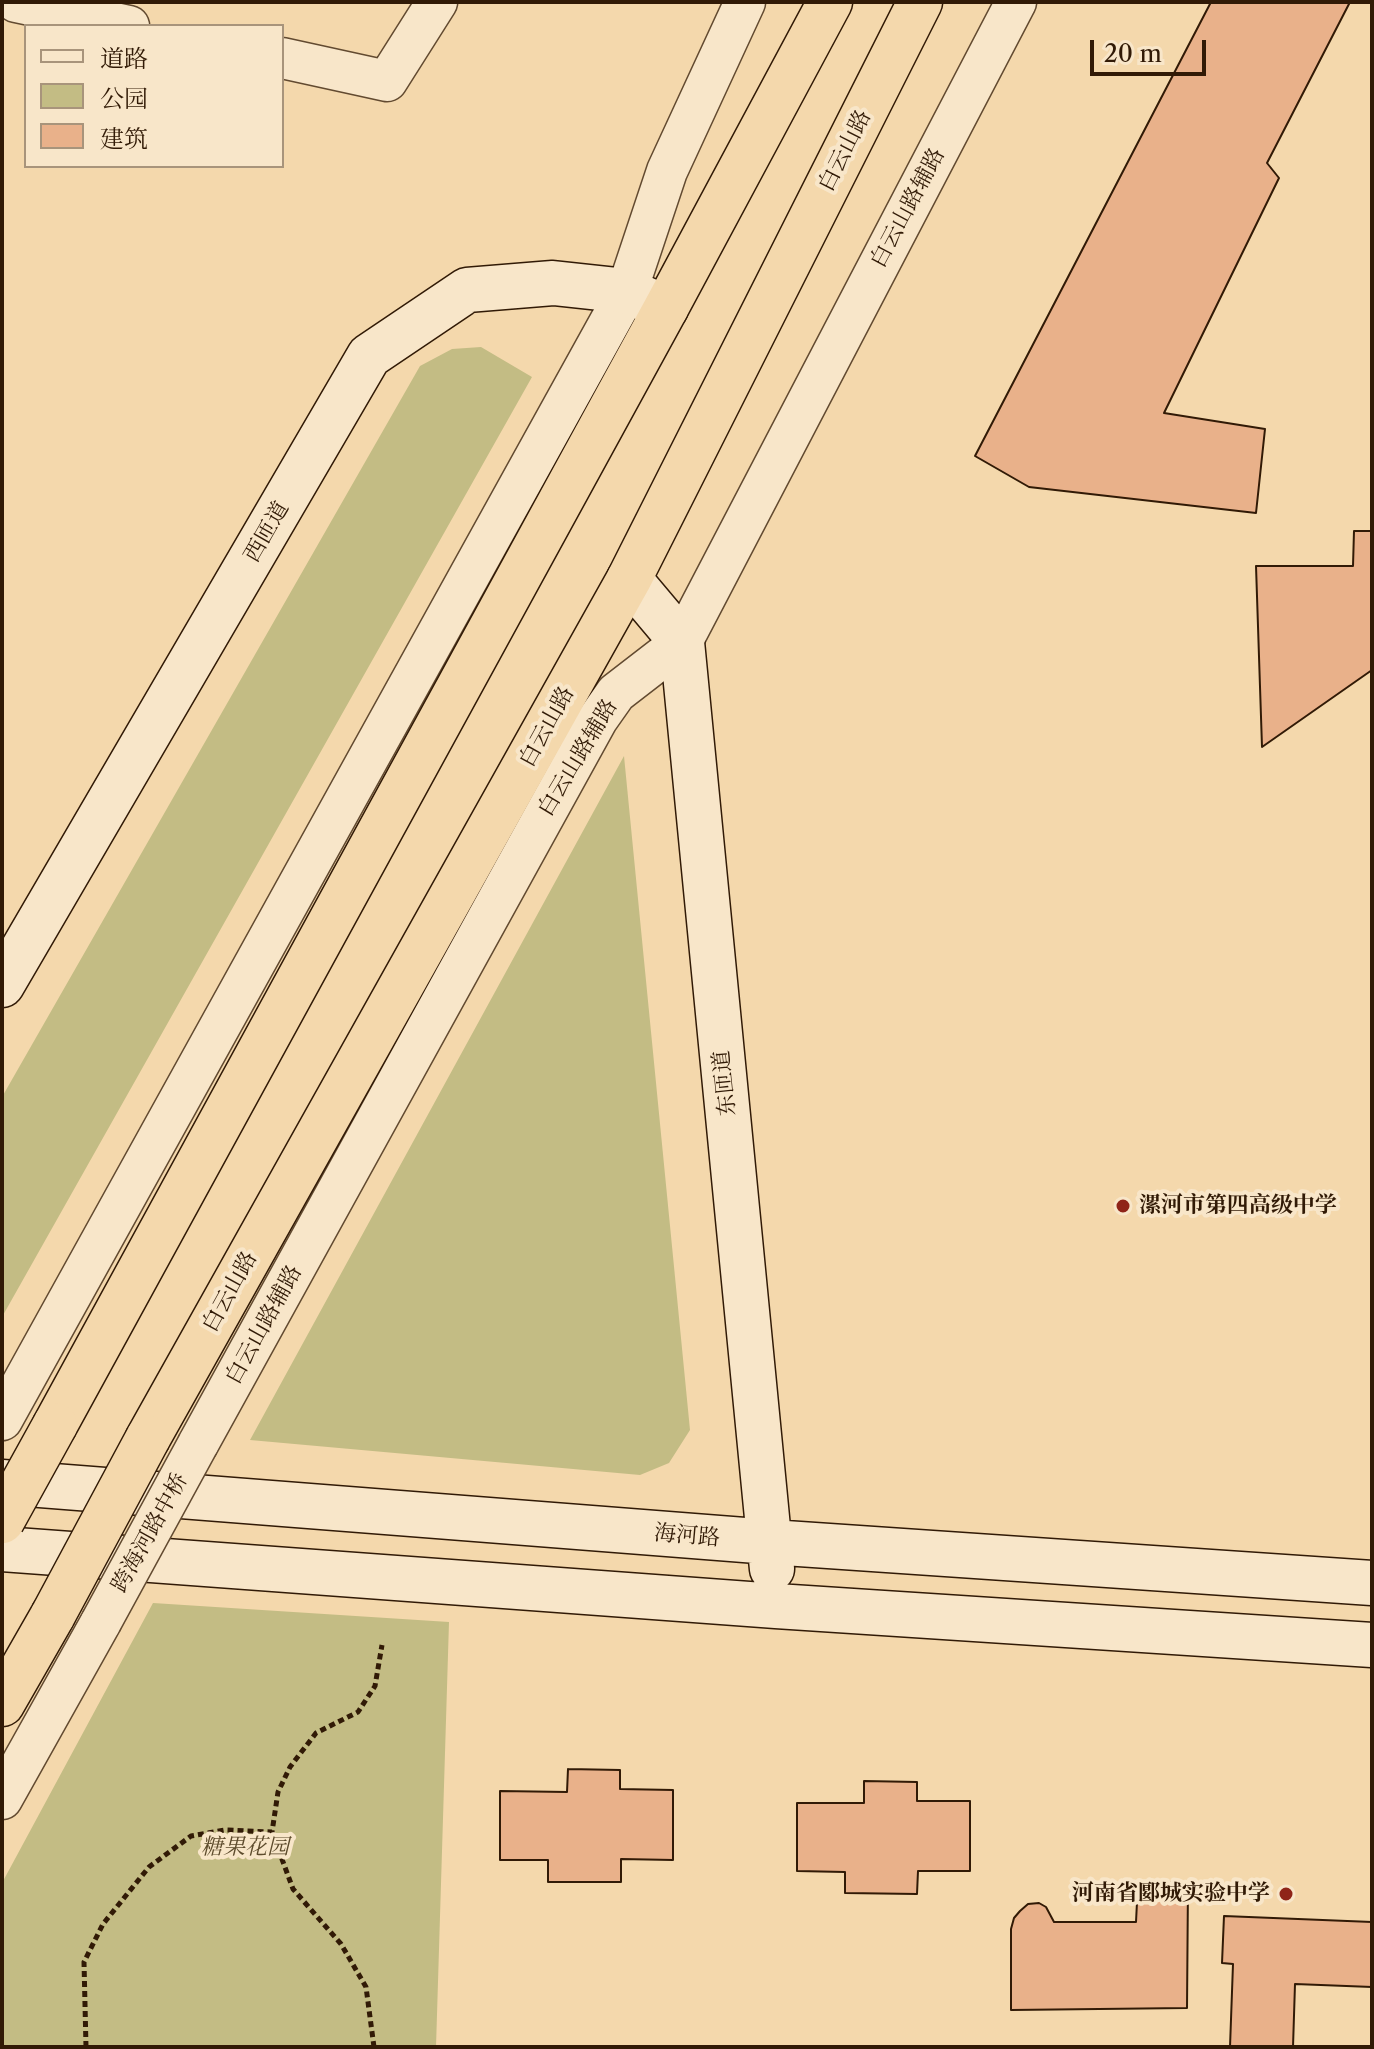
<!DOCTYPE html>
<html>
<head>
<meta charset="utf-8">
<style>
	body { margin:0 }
	#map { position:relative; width:1374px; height:2049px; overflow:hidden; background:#f4d8ac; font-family:"Libre Caslon Text","Noto Serif SC",serif }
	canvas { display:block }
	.frame { position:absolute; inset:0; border:4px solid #311a06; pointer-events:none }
	.legend { position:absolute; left:24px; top:24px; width:260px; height:144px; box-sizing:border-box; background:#f8e6c9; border:2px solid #a8947b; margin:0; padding:10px 14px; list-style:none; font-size:24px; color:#311a06 }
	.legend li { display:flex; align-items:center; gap:16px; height:40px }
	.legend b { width:40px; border:2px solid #a8947b }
	.scale { position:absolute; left:1090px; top:40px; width:116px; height:36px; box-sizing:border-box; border:4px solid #311a06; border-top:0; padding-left:10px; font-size:24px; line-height:28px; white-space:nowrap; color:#311a06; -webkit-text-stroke:6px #f8e6c9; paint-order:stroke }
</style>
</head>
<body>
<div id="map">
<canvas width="1374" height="2049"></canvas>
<div class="frame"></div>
<ul class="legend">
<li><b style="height:10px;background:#f8e6c9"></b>道路</li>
<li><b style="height:22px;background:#c3bc84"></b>公园</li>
<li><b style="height:22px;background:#e9b18a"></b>建筑</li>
</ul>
<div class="scale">20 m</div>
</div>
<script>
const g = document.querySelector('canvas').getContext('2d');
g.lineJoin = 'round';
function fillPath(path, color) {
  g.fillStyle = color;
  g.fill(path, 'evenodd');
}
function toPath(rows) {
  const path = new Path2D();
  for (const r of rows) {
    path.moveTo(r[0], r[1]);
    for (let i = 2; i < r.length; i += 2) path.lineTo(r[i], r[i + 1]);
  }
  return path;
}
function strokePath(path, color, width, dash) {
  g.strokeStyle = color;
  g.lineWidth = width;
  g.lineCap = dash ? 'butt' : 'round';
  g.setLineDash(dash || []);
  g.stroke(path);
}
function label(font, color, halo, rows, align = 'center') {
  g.font = font + ' "Libre Caslon Text","Noto Serif SC",serif';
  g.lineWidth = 8;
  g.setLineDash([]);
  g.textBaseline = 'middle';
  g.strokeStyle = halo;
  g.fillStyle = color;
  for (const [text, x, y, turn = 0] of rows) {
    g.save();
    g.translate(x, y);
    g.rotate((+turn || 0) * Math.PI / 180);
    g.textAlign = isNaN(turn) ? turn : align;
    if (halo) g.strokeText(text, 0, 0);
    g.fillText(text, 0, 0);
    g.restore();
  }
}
const green = toPath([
	[481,347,532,377,2,1317,2,1097,420,366,452,349],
	[624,756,690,1430,669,1463,640,1475,250,1440],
	[153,1603,449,1622,436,2047,2,2047,2,1883]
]);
const building = toPath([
	[1211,2,1350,2,1267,163,1279,178,1164,413,1265,429,1256,513,1029,487,975,456,1211,2],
	[1354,531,1372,531,1372,670,1262,747,1256,566,1353,566,1354,531],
	[568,1769,620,1770,620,1789,673,1790,673,1860,621,1859,621,1882,548,1882,548,1860,500,1860,500,1791,567,1792,568,1769],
	[864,1781,917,1782,917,1801,970,1801,970,1871,918,1871,917,1894,845,1893,845,1872,797,1871,797,1803,864,1803,864,1781],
	[1138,1882,1188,1883,1187,2008,1011,2010,1011,1929,1014,1918,1020,1911,1028,1904,1039,1903,1046,1907,1054,1922,1136,1922,1138,1882],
	[1224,1916,1372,1922,1372,1987,1295,1984,1293,2047,1230,2047,1233,1964,1222,1963,1224,1916]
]);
const path = toPath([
	[86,2047,84,1962,103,1924,149,1867,191,1836,225,1830,272,1832],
	[374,2047,366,1987,341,1944,293,1889,272,1832,278,1792,290,1767,316,1733,358,1712,375,1686,382,1645]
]);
const street = toPath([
	[16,2,129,26],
	[282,58,387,81,437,2],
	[2,1420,627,291,667,171,745,2],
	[198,1444,597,720,616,693,682,642,1016,2],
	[2,1799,101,1622]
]);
const secondary = toPath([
	[629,579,682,642,772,1569],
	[2,985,369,356,467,290,553,283,627,291,666,308],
	[2,1482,770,1542,1372,1583],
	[2,1549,776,1606,1372,1645]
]);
const highway = toPath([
	[55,1425,666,308,830,2],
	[148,1438,629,579,920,2],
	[2,1704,53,1615]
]);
const streetBridge = toPath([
	[101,1622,198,1444]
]);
const highwayBridge = toPath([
	[2,1521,55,1425],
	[53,1615,148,1438]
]);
const markers = [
	[1123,1206,8,"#8f2418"],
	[1286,1894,8,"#8f2418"]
];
const streetNames = [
	["白云山路",845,151,-63],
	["白云山路辅路",908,208,-62],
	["西匝道",267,532,-60],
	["白云山路",547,727,-61],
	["白云山路辅路",578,758,-59],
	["东匝道",725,1083,-96],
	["白云山路",230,1292,-61],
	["白云山路辅路",264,1325,-61],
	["跨海河路中桥",150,1533,-61],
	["海河路",687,1536,5]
];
const poiNames = [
	["漯河市第四高级中学",1139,1206],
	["河南省郾城实验中学",1270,1894,"right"]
];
const parkNames = [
	["糖果花园",245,1848]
];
fillPath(green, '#c3bc84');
fillPath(building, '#e9b18a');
strokePath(building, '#311a06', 2);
strokePath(street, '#624a30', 43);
strokePath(secondary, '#311a06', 47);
strokePath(highway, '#311a06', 47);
strokePath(path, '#311a06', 5, [6, 4]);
strokePath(street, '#f8e6c9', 40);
strokePath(secondary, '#f8e6c9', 44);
strokePath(highway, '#f4d8ac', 44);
strokePath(streetBridge, '#624a30', 43, []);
strokePath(highwayBridge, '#311a06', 47, []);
strokePath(streetBridge, '#f8e6c9', 40);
strokePath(highwayBridge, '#f4d8ac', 44);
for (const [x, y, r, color] of markers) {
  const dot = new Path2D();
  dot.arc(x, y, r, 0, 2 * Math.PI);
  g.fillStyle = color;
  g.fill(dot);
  strokePath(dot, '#f8e6c9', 3);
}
label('22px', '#311a06', '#f8e6c9', streetNames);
label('bold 22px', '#311a06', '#f8e6c9', poiNames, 'left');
label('italic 22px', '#5d4b2c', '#f8e6c9', parkNames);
</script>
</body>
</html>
